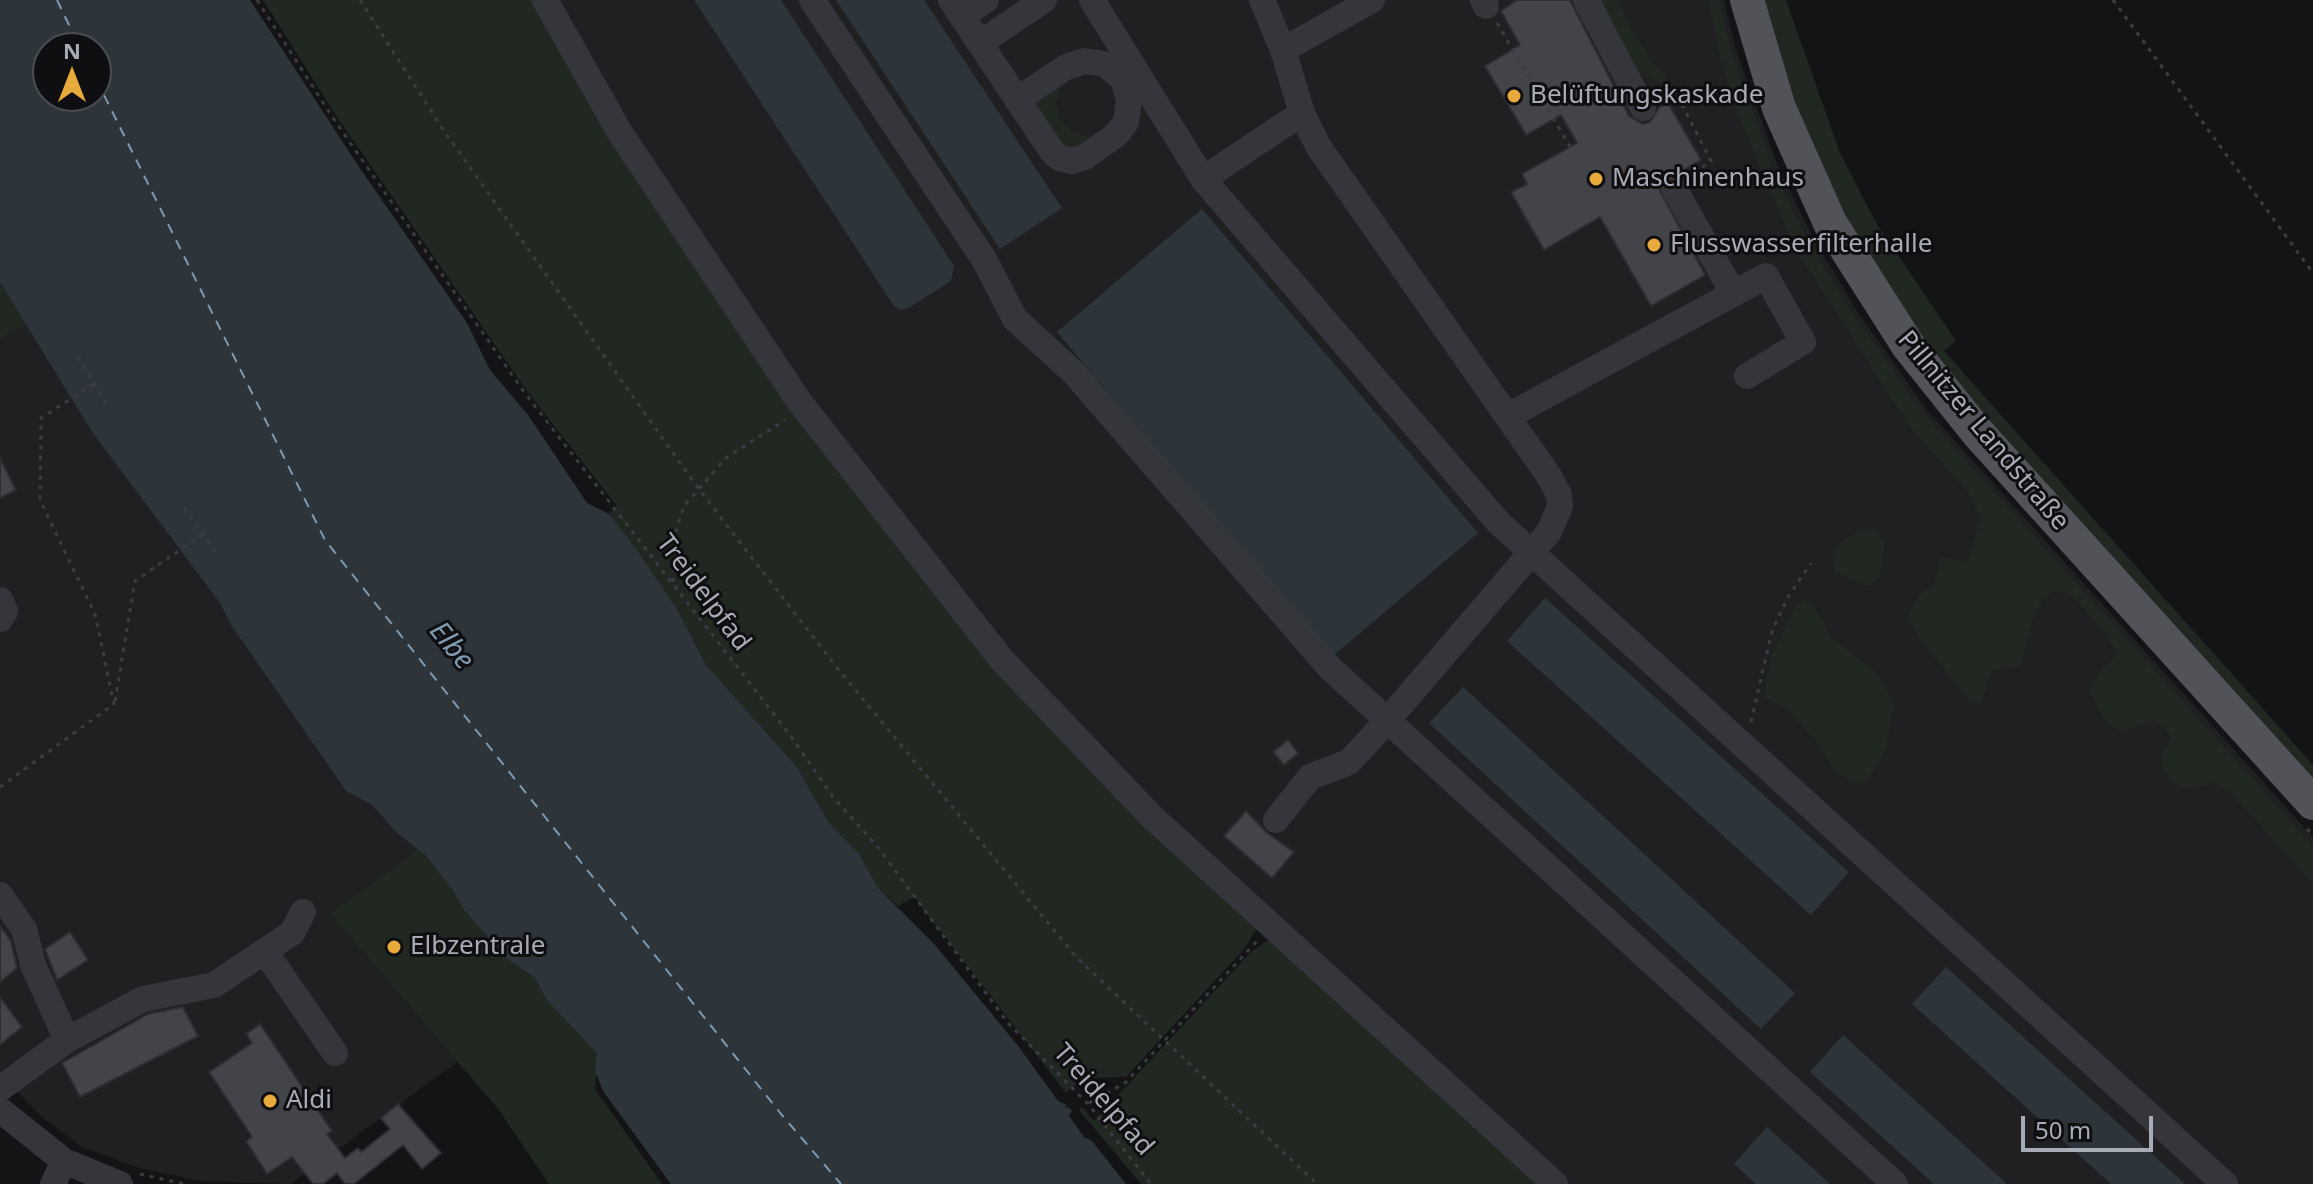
<!DOCTYPE html>
<html>
<head>
<meta charset="utf-8">
<style>
	body { margin:0 }
	#map { position:relative; width:2313px; height:1184px; overflow:hidden; background:#141416; font-family:"Noto Sans",sans-serif }
	canvas { display:block }
	.north { position:absolute; left:32px; top:32px; width:80px; height:80px; box-sizing:border-box; background:#0f0f11; border:2px solid #4c4d53; border-radius:50%; rotate:0deg; font-size:22px; font-weight:700; line-height:32px; text-align:center; color:#a7abb5 }
	.north::after { content:''; display:block; margin:auto; width:28px; height:36px; background:#e8aa3a; clip-path:polygon(50% 0,100% 100%,50% 72%,0 100%) }
	.scale { position:absolute; left:2021px; top:1116px; width:132px; height:36px; box-sizing:border-box; border:4px solid #a7abb5; border-top:0; padding-left:10px; font-size:24px; line-height:28px; white-space:nowrap; color:#a7abb5; -webkit-text-stroke:6px #0f0f11; paint-order:stroke }
</style>
</head>
<body>
<div id="map">
<canvas width="2313" height="1184"></canvas>
<div class="north">N</div>
<div class="scale">50 m</div>
</div>
<script>
const g = document.querySelector('canvas').getContext('2d');
g.lineJoin = 'round';
function fillPath(path, color) {
  g.fillStyle = color;
  g.fill(path, 'evenodd');
}
function toPath(rows) {
  const path = new Path2D();
  for (const r of rows) {
    path.moveTo(r[0], r[1]);
    for (let i = 2; i < r.length; i += 2) path.lineTo(r[i], r[i + 1]);
  }
  return path;
}
function strokePath(path, color, width, dash) {
  g.strokeStyle = color;
  g.lineWidth = width;
  g.lineCap = dash ? 'butt' : 'round';
  g.setLineDash(dash || []);
  g.stroke(path);
}
function label(font, color, halo, rows, align = 'center') {
  g.font = font + ' "Noto Sans",sans-serif';
  g.lineWidth = 6;
  g.setLineDash([]);
  g.textBaseline = 'middle';
  g.strokeStyle = halo;
  g.fillStyle = color;
  for (const [text, x, y, turn = 0] of rows) {
    g.save();
    g.translate(x, y);
    g.rotate((+turn || 0) * Math.PI / 180);
    g.textAlign = isNaN(turn) ? turn : align;
    if (halo) g.strokeText(text, 0, 0);
    g.fillText(text, 0, 0);
    g.restore();
  }
}
const built = toPath([
	[551,0,1724,0,1736,50,1779,169,1813,238,1857,311,1927,410,2313,837,2313,1184,1560,1184,1275,924,1008,657,806,401],
	[27,325,92,432,220,603,231,625,346,791,372,805,396,832,419,848,330,914,457,1062,291,1184,200,1181,140,1168,84,1148,43,1118,0,1074,0,339]
]);
const green = toPath([
	[263,0,541,0,615,132,998,663,1257,928,1245,948,1126,1077,1084,1078,1066,1093,914,897,898,906,878,888,859,854,829,823,797,767,706,665,678,611,609,514,617,506,527,391,339,120],
	[1594,0,1619,0,1628,23,1652,62,1666,74,1666,85,1635,72],
	[1708,0,1719,0,1731,50,1774,171,1807,240,1853,314,1923,413,2313,846,2313,883,2228,790,2214,783,2184,788,2171,781,2162,768,2163,750,2172,738,2162,725,2153,721,2120,732,2105,721,2090,691,2094,679,2117,655,2107,634,2070,594,2055,591,2042,600,2035,614,2020,666,1992,670,1981,704,1970,701,1920,639,1907,618,1918,596,1934,585,1941,558,1968,562,1981,518,1968,492,1911,428,1796,250,1741,122,1720,57],
	[1762,0,1786,0,1840,153,1875,221,1956,341,1944,351,2313,765,2313,783,1990,425,1919,335,1846,220,1797,109],
	[1076,74,1062,85,1056,102,1060,120,1073,132,1090,136,1106,131,1124,96,1109,134,1061,153,1033,108,1036,97],
	[0,282,27,325,0,339],
	[1875,529,1885,542,1880,577,1869,586,1834,572,1833,552,1842,541,1859,530],
	[1803,600,1812,604,1832,638,1874,671,1894,703,1886,749,1868,779,1854,784,1835,771,1813,737,1787,709,1764,697,1771,655,1797,604],
	[419,848,454,890,464,910,507,959,535,978,550,1000,598,1053,595,1089,662,1184,549,1184,499,1110,330,914],
	[1268,940,1547,1184,1141,1184,1079,1110,1082,1107,1094,1121,1250,953]
]);
const water = toPath([
	[0,0,250,0,359,167,467,323,490,370,528,415,587,503,609,514,636,549,678,611,706,665,797,767,829,823,859,854,878,888,935,945,1019,1047,1058,1101,1067,1105,1064,1108,1068,1107,1072,1111,1069,1116,1084,1137,1092,1141,1126,1184,671,1184,603,1091,595,1071,597,1053,547,1000,535,978,507,959,464,910,453,890,425,855,396,832,372,805,346,791,231,625,220,603,92,432,0,282],
	[48,48,96,48,96,96,48,96],
	[694,0,781,0,954,266,951,281,910,307,902,310,894,306],
	[836,0,924,0,1062,208,1000,249],
	[1202,209,1478,533,1333,656,1057,332],
	[1545,598,1849,872,1811,915,1507,641],
	[1463,687,1795,993,1761,1029,1429,723],
	[1946,967,2185,1184,2111,1184,1912,1004],
	[1843,1035,2007,1184,1934,1184,1810,1072],
	[1767,1127,1830,1184,1756,1184,1734,1164]
]);
const ferry = toPath([
	[57,0,80,48],
	[96,79,325,540,781,1114,841,1184]
]);
const building = toPath([
	[1517,0,1570,0,1629,116,1642,124,1650,122,1659,108,1668,103,1701,160,1678,173,1666,175,1657,185,1705,275,1651,306,1600,217,1544,250,1511,192,1527,184,1522,174,1577,143,1561,115,1526,135,1485,66,1520,45,1501,11,1517,0],
	[0,458,16,490,0,498,0,458],
	[1288,740,1298,753,1284,765,1273,752,1288,740],
	[1246,811,1266,832,1294,852,1272,878,1224,836,1246,811],
	[0,926,11,941,17,968,0,982,0,926],
	[70,932,88,960,57,980,45,949,70,932],
	[0,997,22,1027,0,1045,0,997],
	[183,1007,198,1036,80,1097,62,1063,148,1014,183,1007],
	[260,1024,332,1131,327,1134,345,1158,358,1148,361,1152,390,1129,381,1118,398,1104,441,1153,422,1169,403,1145,354,1184,345,1184,337,1173,323,1184,313,1184,292,1157,267,1174,246,1141,252,1137,209,1072,252,1043,246,1034,260,1024]
]);
const path = toPath([
	[257,0,335,121,524,392,790,735,833,797,877,846,1008,1023,1088,1104,1151,1184],
	[360,0,444,131,698,488,838,669,1077,958,1317,1184],
	[2113,0,2313,273],
	[1497,23,1572,150],
	[1662,98,1675,91,1711,161,1690,176],
	[78,357,109,408],
	[184,508,218,555],
	[673,582,676,531,684,506,726,458,785,420],
	[115,701,135,581,203,534],
	[1751,722,1772,631,1788,597,1811,563],
	[0,787,114,704,95,614,40,500,41,418,94,384],
	[2307,829,2313,835],
	[1089,1103,1125,1083,1258,940],
	[140,1174,184,1184]
]);
const minor = toPath([
	[545,0,619,131,799,401,1002,660,1151,816,1555,1184],
	[812,0,985,261,1015,319,1074,373,1330,668,1895,1184],
	[951,0,1051,150,1059,158,1072,161,1085,157,1116,135,1126,122,1129,100,1123,79,1105,64,1085,61,1066,67,1017,100],
	[1092,0,1203,179,1498,522,2225,1184],
	[1262,0,1283,50,1302,113,1318,146,1549,476,1559,495,1560,506,1549,532,1386,722,1349,762,1310,777,1276,820],
	[1483,0,1486,6],
	[1586,0,1643,108],
	[962,16,986,0],
	[980,43,1044,0],
	[1283,50,1372,0],
	[1203,179,1302,113],
	[1674,188,1733,293],
	[1508,416,1766,276,1803,342,1747,376],
	[0,600,5,611,0,619],
	[0,895,24,929,33,965,67,1040],
	[266,953,335,1053],
	[1,1088,67,1040,143,999,214,985,292,933,303,912],
	[0,1110,64,1161,120,1184],
	[53,1184,64,1161]
]);
const major = toPath([
	[1747,0,1779,108,1830,223,1909,347,1977,432,2313,803]
]);
const markers = [
	[1514,96,8,"#e8aa3a"],
	[1596,179,8,"#e8aa3a"],
	[1654,245,8,"#e8aa3a"],
	[394,947,8,"#e8aa3a"],
	[270,1101,8,"#e8aa3a"]
];
const poiNames = [
	["Belüftungskaskade",1530,96],
	["Maschinenhaus",1612,179],
	["Flusswasserfilterhalle",1670,245],
	["Elbzentrale",410,947],
	["Aldi",286,1101]
];
const streetNames = [
	["Pillnitzer Landstraße",1983,431,50],
	["Treidelpfad",703,593,53],
	["Treidelpfad",1103,1100,49]
];
const waterNames = [
	["Elbe",451,646,51]
];
fillPath(built, '#202023');
fillPath(green, '#212821');
fillPath(water, '#2d353b');
strokePath(ferry, '#7f99af', 2, [10, 8]);
fillPath(building, '#434449');
strokePath(building, '#2e2e32', 2);
strokePath(path, '#3b3d42', 3, [4, 6]);
strokePath(minor, '#35363b', 26);
strokePath(major, '#525359', 34);
for (const [x, y, r, color] of markers) {
  const dot = new Path2D();
  dot.arc(x, y, r, 0, 2 * Math.PI);
  g.fillStyle = color;
  g.fill(dot);
  strokePath(dot, '#0f0f11', 3);
}
label('26px', '#a7abb5', '#0f0f11', poiNames, 'left');
label('26px', '#a7abb5', '#0f0f11', streetNames);
label('italic 28px', '#7f99af', '#0f0f11', waterNames);
</script>
</body>
</html>
